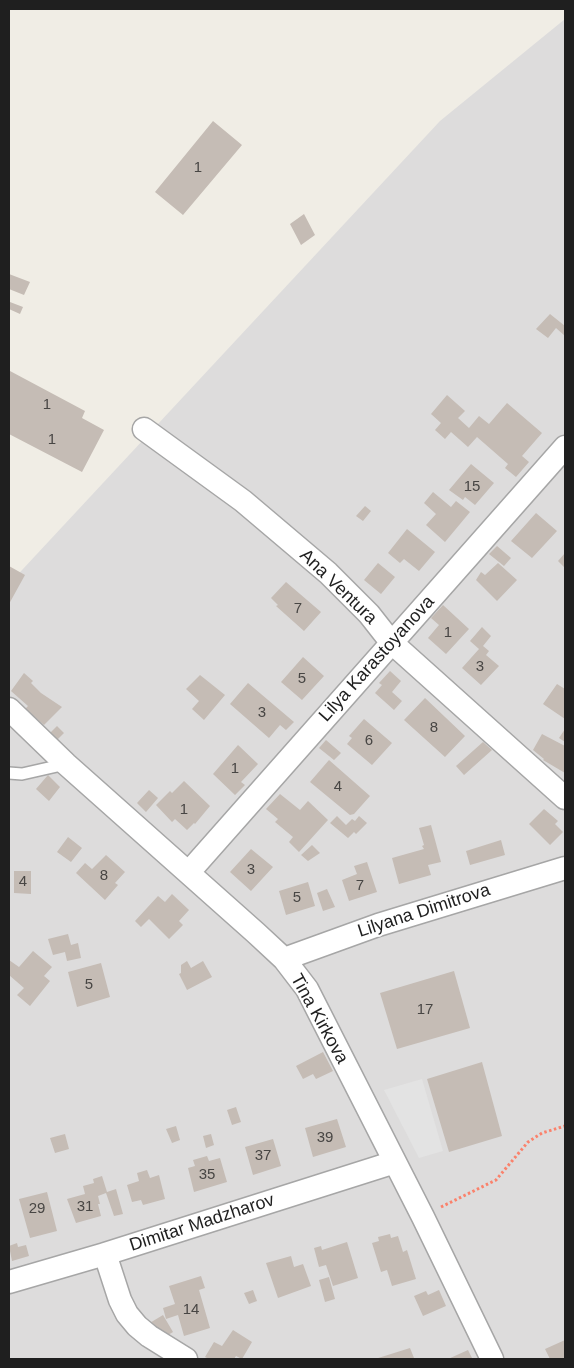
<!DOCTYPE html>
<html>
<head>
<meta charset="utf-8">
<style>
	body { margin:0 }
	#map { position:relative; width:574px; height:1368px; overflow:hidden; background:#f0ede5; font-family:Helvetica,sans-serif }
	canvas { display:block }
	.frame { position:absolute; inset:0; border:10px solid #1f1f1f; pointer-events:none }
</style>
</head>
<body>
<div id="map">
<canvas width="574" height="1368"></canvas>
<div class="frame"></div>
</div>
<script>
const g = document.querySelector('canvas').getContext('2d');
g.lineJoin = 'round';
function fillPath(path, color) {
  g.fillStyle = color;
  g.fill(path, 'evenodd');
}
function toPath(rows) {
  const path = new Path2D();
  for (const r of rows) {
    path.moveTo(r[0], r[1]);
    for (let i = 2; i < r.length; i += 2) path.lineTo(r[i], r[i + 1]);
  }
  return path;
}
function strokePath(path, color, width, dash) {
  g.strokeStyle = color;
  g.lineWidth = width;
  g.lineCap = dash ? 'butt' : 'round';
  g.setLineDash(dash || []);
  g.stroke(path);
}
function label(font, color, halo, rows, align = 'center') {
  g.font = font + ' Helvetica,sans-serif';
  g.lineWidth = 4;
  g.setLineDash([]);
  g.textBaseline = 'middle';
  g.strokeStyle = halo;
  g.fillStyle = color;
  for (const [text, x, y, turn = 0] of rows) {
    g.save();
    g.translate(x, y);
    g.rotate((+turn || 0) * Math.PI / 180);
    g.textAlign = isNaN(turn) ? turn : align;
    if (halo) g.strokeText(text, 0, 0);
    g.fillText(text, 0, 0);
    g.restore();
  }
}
const residential = toPath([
	[565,19,565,1359,9,1359,9,584,440,121]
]);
const parking = toPath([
	[422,1079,443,1151,419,1158,384,1090]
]);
const building = toPath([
	[213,121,242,145,183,215,155,192],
	[304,214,315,235,301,245,290,224],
	[9,274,30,282,24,295,9,289],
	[10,302,23,307,20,314,9,309],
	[550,314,565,326,565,336,556,328,548,338,536,329],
	[10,371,85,411,82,418,104,430,82,472,9,434,9,374],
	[447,395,465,411,458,418,469,428,479,416,489,424,507,403,542,433,522,456,529,462,516,477,505,468,508,464,477,437,468,447,451,432,445,439,435,430,441,423,431,414],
	[471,464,494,483,475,505,465,497,463,500,449,490],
	[433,492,451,507,456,501,470,512,445,542,426,525,436,514,424,503],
	[365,506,371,511,363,521,356,516],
	[536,513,557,531,532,558,511,541],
	[407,529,435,552,419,571,404,559,400,563,388,553],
	[497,546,511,558,504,566,489,554],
	[565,553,565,568,558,561],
	[378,563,395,577,381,594,364,580],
	[498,563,517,580,497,601,476,580,481,572,485,575],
	[9,566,25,575,9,604],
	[286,582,321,612,304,631,276,606,278,605,271,598],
	[443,605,469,629,446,654,428,638,439,625,431,618],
	[482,627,491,636,483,646,489,651,486,655,499,666,481,685,462,668,479,649,470,641],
	[303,657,324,676,302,700,281,682],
	[390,671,401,681,392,692,402,701,394,710,375,693,382,685,379,683],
	[24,673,33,681,31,683,41,693,62,707,44,725,25,709,28,706,11,691],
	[200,675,225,695,204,720,192,709,199,701,186,689],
	[248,683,294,722,286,730,280,725,269,738,230,704],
	[557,684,565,689,565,719,543,704],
	[425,698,465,736,445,757,404,720],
	[364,719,392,743,372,765,347,744,352,738,349,736],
	[57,726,64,733,56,741,49,734],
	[565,729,565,742,559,738],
	[542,734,565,746,565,773,543,760,544,759,533,750],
	[326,740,341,753,334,760,319,748],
	[483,742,492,750,464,775,456,766],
	[238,745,258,764,241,782,245,785,235,795,213,774],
	[329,760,370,796,354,814,350,815,310,782],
	[48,775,60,787,49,801,36,789],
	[184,781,210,806,195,824,194,823,187,830,175,819,172,822,156,805,170,791,172,793],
	[149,790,158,798,146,812,137,803],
	[280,794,300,810,308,801,328,820,299,852,289,842,293,837,275,822,278,819,266,809],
	[544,809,558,821,555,824,563,832,550,845,529,824],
	[337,816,346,825,352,819,355,821,359,816,367,823,356,834,354,832,348,838,330,823],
	[431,825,441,862,428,865,431,875,399,884,392,858,424,849,422,846,424,845,419,828],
	[68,837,82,848,71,862,57,852],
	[501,840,505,855,470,865,466,851],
	[312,845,320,853,308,861,301,855],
	[251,849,273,867,251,891,230,872],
	[106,855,125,872,115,883,118,885,105,900,76,873,85,863,92,869],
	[367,862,377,892,349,901,342,880,357,874,354,866],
	[14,871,31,871,31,894,14,893],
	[308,882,315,906,286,915,279,891],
	[327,889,335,907,323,911,317,893],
	[172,894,189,910,179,921,183,925,169,939,149,919,141,927,135,921,158,896,165,902],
	[68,934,71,945,78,943,81,958,67,961,65,952,53,955,48,939],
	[33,951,52,967,44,976,50,981,30,1006,17,995,24,988,9,975,9,960,19,967],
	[187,961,191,968,203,961,212,977,187,990,179,974,181,973,181,965],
	[101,963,110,997,77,1007,68,972],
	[454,971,470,1028,397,1049,380,993],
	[323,1052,333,1071,316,1079,313,1074,303,1079,296,1066],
	[482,1062,502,1136,449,1152,427,1079],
	[236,1107,241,1122,232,1125,227,1110],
	[337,1119,346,1147,313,1157,305,1128],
	[176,1126,180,1140,172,1143,166,1129],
	[65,1134,69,1149,55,1153,50,1138],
	[211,1134,214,1145,206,1148,203,1136],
	[273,1139,281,1166,253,1175,245,1147],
	[207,1156,209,1161,220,1158,227,1182,194,1192,188,1168,195,1166,193,1160],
	[147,1170,150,1178,159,1175,165,1199,143,1205,141,1200,132,1202,127,1185,139,1181,137,1173],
	[102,1176,107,1192,116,1189,123,1214,114,1216,106,1193,98,1196,100,1204,98,1204,101,1216,76,1223,67,1199,85,1194,83,1186,94,1183,93,1179],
	[47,1192,57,1231,30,1238,19,1199],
	[390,1234,391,1238,398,1236,403,1252,407,1250,416,1279,392,1286,387,1270,381,1272,372,1243,379,1241,378,1237],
	[347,1242,358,1278,333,1286,326,1265,319,1267,314,1248,321,1246,322,1250],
	[17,1243,18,1247,26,1245,29,1256,12,1261,9,1246],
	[291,1256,294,1267,303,1264,311,1286,278,1298,266,1263],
	[201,1276,205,1288,199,1290,210,1328,184,1336,178,1315,166,1319,163,1308,175,1304,169,1286],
	[329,1277,335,1299,325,1302,319,1280],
	[253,1290,257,1301,249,1304,244,1293],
	[439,1290,446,1306,423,1316,414,1296,426,1291,428,1295],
	[163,1315,173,1332,163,1338,148,1324],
	[233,1330,252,1342,242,1359,236,1356,234,1359,209,1359,205,1357,214,1342,222,1346],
	[565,1340,565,1359,550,1359,545,1349],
	[410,1348,414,1358,411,1359,375,1359],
	[468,1350,472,1358,470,1359,448,1359]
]);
const path = toPath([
	[441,1207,496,1180,528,1142,542,1133,565,1126]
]);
const service = toPath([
	[9,773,22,774,66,764]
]);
const minor = toPath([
	[144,429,243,501,328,573,369,614,391,642,565,798],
	[9,709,66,764,256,933,284,959,307,989,423,1217,492,1359],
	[189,872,565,447],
	[284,959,378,925,565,868],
	[105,1254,120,1300,127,1314,137,1326,149,1336,186,1359],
	[9,1282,105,1254,395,1162]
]);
const numberNames = [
	["1",198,168],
	["1",47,405],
	["1",52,440],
	["15",472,487],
	["7",298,609],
	["1",448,633],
	["3",480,667],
	["5",302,679],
	["3",262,713],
	["8",434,728],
	["6",369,741],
	["1",235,769],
	["4",338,787],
	["1",184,810],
	["3",251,870],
	["8",104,876],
	["4",23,882],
	["7",360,886],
	["5",297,898],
	["5",89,985],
	["17",425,1010],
	["39",325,1138],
	["37",263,1156],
	["35",207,1175],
	["31",85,1207],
	["29",37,1209],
	["14",191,1310]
];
const streetNames = [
	["Ana Ventura",338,587,44],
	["Lilya Karastoyanova",377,659,-48],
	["Lilyana Dimitrova",424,911,-18],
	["Tina Kirkova",319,1019,61],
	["Dimitar Madzharov",202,1223,-18]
];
fillPath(residential, '#dddcdc');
fillPath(parking, '#e3e3e3');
fillPath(building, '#c5bcb5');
strokePath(service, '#a6a6a6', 14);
strokePath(minor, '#a6a6a6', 25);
strokePath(path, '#fa826c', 3, [2.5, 2.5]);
strokePath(service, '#fff', 11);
strokePath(minor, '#fff', 22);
label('15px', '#484644', null, numberNames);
label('18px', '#1f1f1f', '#fff', streetNames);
</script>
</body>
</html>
